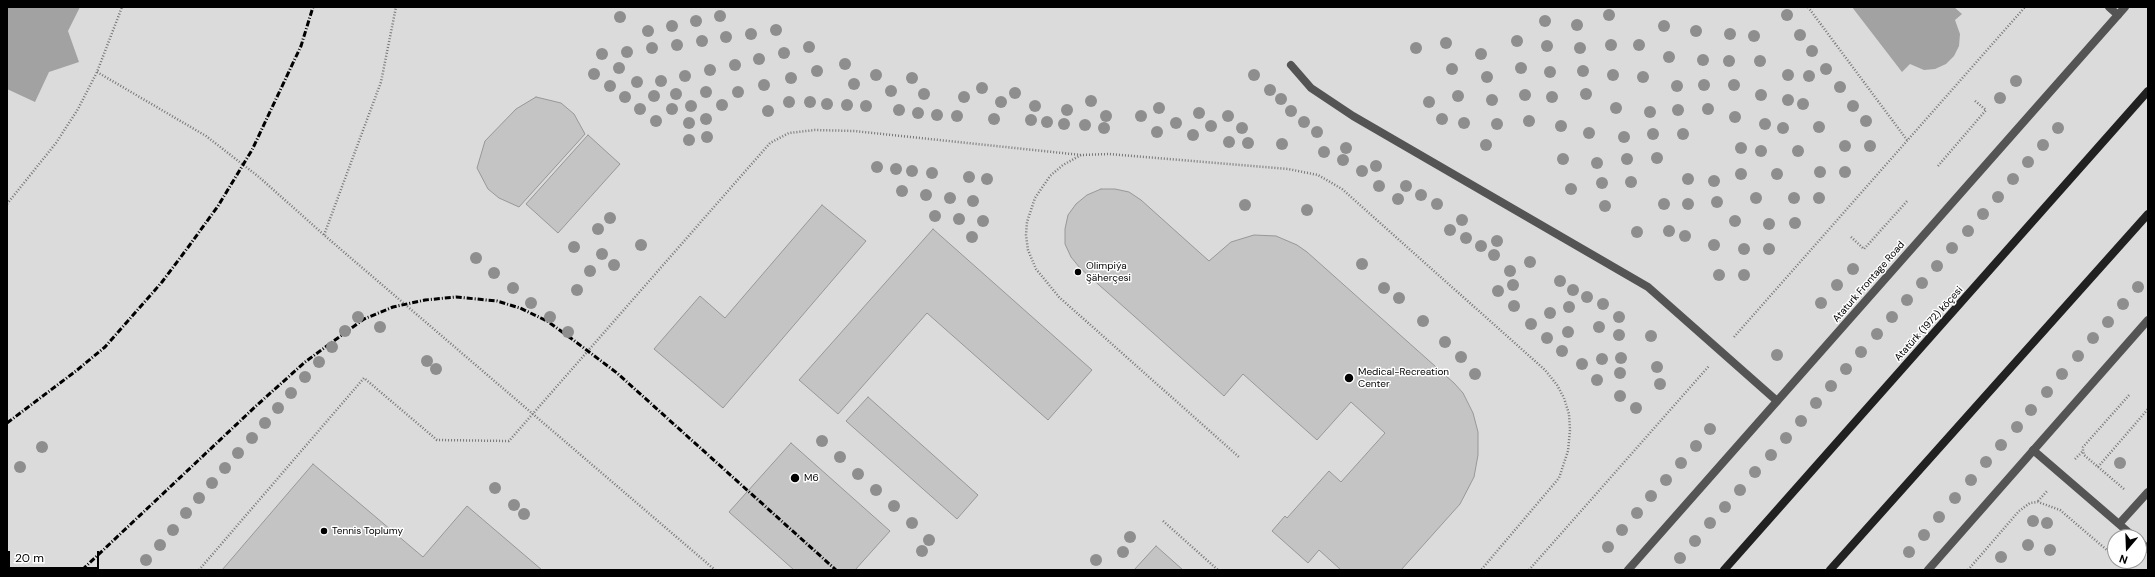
<!DOCTYPE html>
<html>
<head>
<meta charset="utf-8">
<style>
	body { margin:0 }
	#map { position:relative; width:2155px; height:577px; overflow:hidden; background:#fff; font-family:"DM Sans",sans-serif }
	canvas { display:block }
	.frame { position:absolute; inset:0; border:8px solid #000; pointer-events:none }
	.north { position:absolute; left:2107px; top:529px; width:40px; height:40px; box-sizing:border-box; background:#fff; border:1px solid #999; border-radius:50%; rotate:199deg; font-size:11px; font-weight:700; line-height:16px; text-align:center; color:#000 }
	.north::after { content:''; display:block; margin:auto; width:14px; height:18px; background:#000; clip-path:polygon(50% 0,100% 100%,50% 72%,0 100%) }
	.scale { position:absolute; left:8px; top:551px; width:91px; height:18px; box-sizing:border-box; border:2px solid #000; border-top:0; padding-left:5px; font-size:12px; line-height:14px; white-space:nowrap; color:#000; -webkit-text-stroke:3px #fff; paint-order:stroke }
</style>
</head>
<body>
<div id="map">
<canvas width="2155" height="577"></canvas>
<div class="frame"></div>
<div class="north">N</div>
<div class="scale">20 m</div>
</div>
<script>
const g = document.querySelector('canvas').getContext('2d');
g.lineJoin = 'round';
function fillPath(path, color) {
  g.fillStyle = color;
  g.fill(path, 'evenodd');
}
function toPath(rows) {
  const path = new Path2D();
  for (const r of rows) {
    path.moveTo(r[0], r[1]);
    for (let i = 2; i < r.length; i += 2) path.lineTo(r[i], r[i + 1]);
  }
  return path;
}
function strokePath(path, color, width, dash) {
  g.strokeStyle = color;
  g.lineWidth = width;
  g.lineCap = dash ? 'butt' : 'round';
  g.setLineDash(dash || []);
  g.stroke(path);
}
function label(font, color, halo, rows, align = 'center') {
  g.font = font + ' "DM Sans",sans-serif';
  g.lineWidth = 3;
  g.setLineDash([]);
  g.textBaseline = 'middle';
  g.strokeStyle = halo;
  g.fillStyle = color;
  for (const [text, x, y, turn = 0] of rows) {
    g.save();
    g.translate(x, y);
    g.rotate((+turn || 0) * Math.PI / 180);
    g.textAlign = isNaN(turn) ? turn : align;
    if (halo) g.strokeText(text, 0, 0);
    g.fillText(text, 0, 0);
    g.restore();
  }
}
const green = toPath([
	[7,7,2148,7,2148,570,7,570],
	[2115,537,2139,537,2139,561,2115,561]
]);
const water = toPath([
	[7,7,80,7,68,31,79,62,49,72,35,102,7,89],
	[1852,7,1954,7,1962,14,1955,20,1960,34,1959,46,1954,56,1946,64,1935,69,1924,70,1910,64,1902,72]
]);
const building = toPath([
	[536,97,561,103,574,114,585,134,519,207,499,198,488,189,477,168,485,141,516,109,536,97],
	[588,135,620,164,558,233,526,204,588,135],
	[1101,189,1115,189,1129,192,1141,200,1209,261,1231,242,1254,235,1276,236,1297,245,1307,252,1454,383,1463,393,1473,413,1478,432,1478,455,1474,477,1460,504,1401,570,1341,570,1319,550,1308,563,1272,531,1285,516,1287,518,1329,471,1341,482,1385,433,1351,402,1317,440,1243,374,1224,396,1080,268,1071,257,1065,244,1065,229,1068,215,1076,204,1087,195,1101,189],
	[822,205,866,241,723,408,654,349,700,296,725,318,822,205],
	[933,229,1092,370,1048,420,927,313,838,414,799,380,933,229],
	[868,397,978,495,957,519,846,421,868,397],
	[791,443,890,531,855,570,794,570,729,512,791,443],
	[313,464,423,557,467,506,542,570,222,570,313,464],
	[1156,546,1183,570,1134,570,1156,546]
]);
const path = toPath([
	[1808,7,1907,140],
	[97,72,206,136,259,177,324,235,715,570],
	[1081,155,1063,165,1050,176,1035,198,1027,222,1026,235,1028,250,1036,269,1059,297,1239,457],
	[1938,166,1986,110,1974,100],
	[7,204,56,143,78,109,97,72,122,7],
	[324,235,381,82,396,7],
	[1851,237,1864,249,1908,200],
	[1734,337,2025,7],
	[2075,459,2083,451],
	[2098,467,2148,409],
	[2124,489,2084,455,2083,451,2083,447,2130,394],
	[2038,501,2048,490],
	[1163,521,1218,570],
	[2120,561,2130,570],
	[199,570,364,378,437,440,509,441,770,143,789,133,815,130,854,131,1081,155,1109,154,1288,169,1318,175,1342,189,1545,370,1557,385,1564,398,1569,414,1570,430,1568,451,1559,478,1481,570],
	[1529,570,1709,366],
	[1968,570,2019,511,2030,503,2038,502,2060,510,2115,557]
]);
const service = toPath([
	[2109,7,2118,15],
	[1291,65,1311,88,1353,116,1648,287,1777,401],
	[2033,450,2134,537],
	[2119,524,2148,492],
	[2139,541,2148,549]
]);
const minor = toPath([
	[1628,570,2125,7],
	[1928,570,2148,320]
]);
const secondary = toPath([
	[1724,570,2148,91],
	[1830,570,2148,214]
]);
const rail = toPath([
	[7,423,76,371,105,347,162,282,189,246,218,206,252,150,301,46,313,7],
	[82,570,256,406,305,362,335,340,364,319,393,307,425,300,456,297,497,301,520,308,547,321,572,339,617,373,836,570]
]);
const trees = [
	[1609,15],
	[1787,15],
	[720,16],
	[620,17],
	[696,21],
	[1545,21],
	[1577,25],
	[672,26],
	[1664,26],
	[776,30],
	[648,31],
	[1696,31],
	[751,34],
	[1730,34],
	[1800,35],
	[1754,36],
	[726,37],
	[702,41],
	[1517,41],
	[1446,43],
	[677,45],
	[1611,45],
	[1639,45],
	[1547,46],
	[809,47],
	[652,48],
	[1416,48],
	[1580,48],
	[1812,51],
	[627,52],
	[784,53],
	[602,54],
	[1481,54],
	[1669,57],
	[759,59],
	[1703,60],
	[1729,61],
	[1760,61],
	[845,64],
	[735,65],
	[619,68],
	[1521,68],
	[1452,69],
	[1826,69],
	[710,70],
	[817,71],
	[1583,71],
	[1550,72],
	[594,74],
	[876,75],
	[1254,75],
	[1613,75],
	[1788,75],
	[685,76],
	[1809,76],
	[1487,77],
	[1643,77],
	[791,78],
	[912,78],
	[661,81],
	[2016,81],
	[637,82],
	[854,84],
	[764,85],
	[1704,85],
	[1734,85],
	[610,86],
	[1677,86],
	[1840,87],
	[982,88],
	[1270,90],
	[891,91],
	[706,92],
	[738,92],
	[1015,93],
	[676,94],
	[924,94],
	[1586,94],
	[1525,95],
	[1761,95],
	[654,96],
	[1458,96],
	[625,97],
	[964,97],
	[1552,97],
	[2000,98],
	[1281,99],
	[1492,100],
	[1788,100],
	[1091,101],
	[789,102],
	[810,102],
	[1001,102],
	[1429,102],
	[827,104],
	[1803,104],
	[722,105],
	[847,105],
	[691,106],
	[866,106],
	[1035,106],
	[1853,106],
	[1159,108],
	[1616,108],
	[640,109],
	[672,109],
	[1708,109],
	[899,110],
	[1067,110],
	[1678,110],
	[768,111],
	[1291,111],
	[1650,112],
	[918,113],
	[1199,113],
	[937,115],
	[957,116],
	[1106,116],
	[1141,116],
	[1228,116],
	[1735,117],
	[706,119],
	[994,119],
	[1442,119],
	[1031,120],
	[656,121],
	[1529,121],
	[1866,121],
	[1047,122],
	[1304,122],
	[689,123],
	[1176,123],
	[1464,123],
	[1064,124],
	[1497,124],
	[1765,124],
	[1085,125],
	[1211,126],
	[1561,126],
	[1819,127],
	[1104,128],
	[1242,128],
	[1783,128],
	[2058,128],
	[1157,132],
	[1317,132],
	[1589,133],
	[1653,134],
	[1683,134],
	[1193,135],
	[707,137],
	[1624,137],
	[689,140],
	[1229,142],
	[1248,143],
	[1282,144],
	[1486,145],
	[2043,145],
	[1845,146],
	[1870,146],
	[1346,148],
	[1741,148],
	[1761,151],
	[1798,151],
	[1324,152],
	[1657,158],
	[1563,159],
	[1627,159],
	[1343,160],
	[2028,162],
	[1597,163],
	[1376,166],
	[877,167],
	[896,169],
	[912,171],
	[1362,171],
	[1820,172],
	[1845,172],
	[932,173],
	[1741,174],
	[1777,174],
	[969,177],
	[987,179],
	[1688,179],
	[2013,179],
	[1714,181],
	[1631,182],
	[1602,183],
	[1379,186],
	[1406,186],
	[1571,189],
	[902,191],
	[926,195],
	[1421,195],
	[1998,197],
	[950,198],
	[1756,198],
	[1794,198],
	[1819,198],
	[1398,199],
	[973,201],
	[1717,202],
	[1437,204],
	[1664,204],
	[1688,204],
	[1245,205],
	[1605,206],
	[1307,210],
	[1983,214],
	[935,216],
	[610,218],
	[959,219],
	[1462,220],
	[983,221],
	[1735,221],
	[1795,223],
	[1769,224],
	[598,229],
	[1450,230],
	[1669,231],
	[1968,231],
	[1637,232],
	[1685,236],
	[972,237],
	[1466,238],
	[1497,241],
	[641,245],
	[1714,245],
	[1481,246],
	[574,247],
	[1952,248],
	[1744,249],
	[1769,249],
	[602,254],
	[1494,255],
	[476,258],
	[1530,262],
	[1362,264],
	[614,265],
	[1937,266],
	[1853,269],
	[590,271],
	[1510,271],
	[494,273],
	[1719,275],
	[1744,275],
	[1560,281],
	[1922,283],
	[1513,285],
	[1837,285],
	[2138,287],
	[513,288],
	[1384,288],
	[577,290],
	[1573,290],
	[1498,291],
	[1587,297],
	[1399,298],
	[1907,300],
	[531,303],
	[1821,303],
	[1603,304],
	[2123,304],
	[1514,306],
	[1569,307],
	[1550,313],
	[358,317],
	[550,317],
	[1619,317],
	[1892,317],
	[1423,321],
	[2108,322],
	[1531,324],
	[380,327],
	[1599,327],
	[345,331],
	[568,332],
	[1568,332],
	[1877,334],
	[1619,335],
	[1651,336],
	[1547,338],
	[2093,338],
	[1445,342],
	[332,347],
	[1562,351],
	[1861,352],
	[1777,355],
	[2078,356],
	[1461,357],
	[1621,358],
	[1602,359],
	[427,361],
	[319,362],
	[1582,364],
	[1657,367],
	[436,369],
	[1846,369],
	[1620,373],
	[1475,374],
	[2062,374],
	[305,377],
	[1597,380],
	[1660,384],
	[1831,386],
	[2047,392],
	[291,393],
	[1620,396],
	[1816,403],
	[278,408],
	[1636,408],
	[2031,410],
	[1801,421],
	[265,423],
	[2017,427],
	[1710,429],
	[252,438],
	[1786,438],
	[822,441],
	[2001,445],
	[1696,446],
	[42,447],
	[238,453],
	[1771,455],
	[840,457],
	[1986,462],
	[1681,463],
	[2120,463],
	[20,467],
	[225,468],
	[1755,472],
	[858,474],
	[1666,480],
	[1971,480],
	[212,483],
	[495,488],
	[876,490],
	[1740,490],
	[1651,496],
	[199,498],
	[1955,498],
	[514,505],
	[894,506],
	[1725,507],
	[186,513],
	[1637,513],
	[524,514],
	[1939,517],
	[2033,521],
	[912,523],
	[1710,523],
	[2047,523],
	[173,530],
	[1622,530],
	[1924,535],
	[1130,537],
	[929,540],
	[1695,541],
	[160,545],
	[2028,545],
	[1608,547],
	[2050,550],
	[922,551],
	[1123,552],
	[1909,552],
	[2001,557],
	[1680,558],
	[146,560],
	[1096,560]
];
const markers = [
	[1078,272,4,"#000"],
	[1349,378,5,"#000"],
	[795,478,5,"#000"],
	[324,531,4,"#000"]
];
const poiNames = [
	["Olimpiýa",1086,266],
	["Şäherçesi",1086,278],
	["Medical-Recreation",1358,372],
	["Center",1358,384],
	["M6",804,478],
	["Tennis Toplumy",332,531]
];
const streetNames = [
	["Ataturk Frontage Road",1869,282,-49],
	["Atatürk (1972) köçesi",1929,324,-48]
];
fillPath(green, '#dbdbdb');
fillPath(water, '#a2a2a2');
fillPath(building, '#c4c4c4');
strokePath(building, '#989898', 1);
strokePath(path, '#767676', 2.5, [1, 2]);
strokePath(service, '#545454', 8);
strokePath(minor, '#545454', 8);
strokePath(secondary, '#212121', 8);
strokePath(rail, '#000', 3, [6, 2, 1, 2]);
g.fillStyle = '#8e8e8e';
for (const [x, y] of trees) {
  g.beginPath();
  g.arc(x, y, 6, 0, 2 * Math.PI);
  g.fill();
}
for (const [x, y, r, color] of markers) {
  const dot = new Path2D();
  dot.arc(x, y, r, 0, 2 * Math.PI);
  g.fillStyle = color;
  g.fill(dot);
  strokePath(dot, '#fff', 1.5);
}
label('10px', '#000', '#fff', poiNames, 'left');
label('10px', '#000', '#fff', streetNames);
</script>
</body>
</html>
